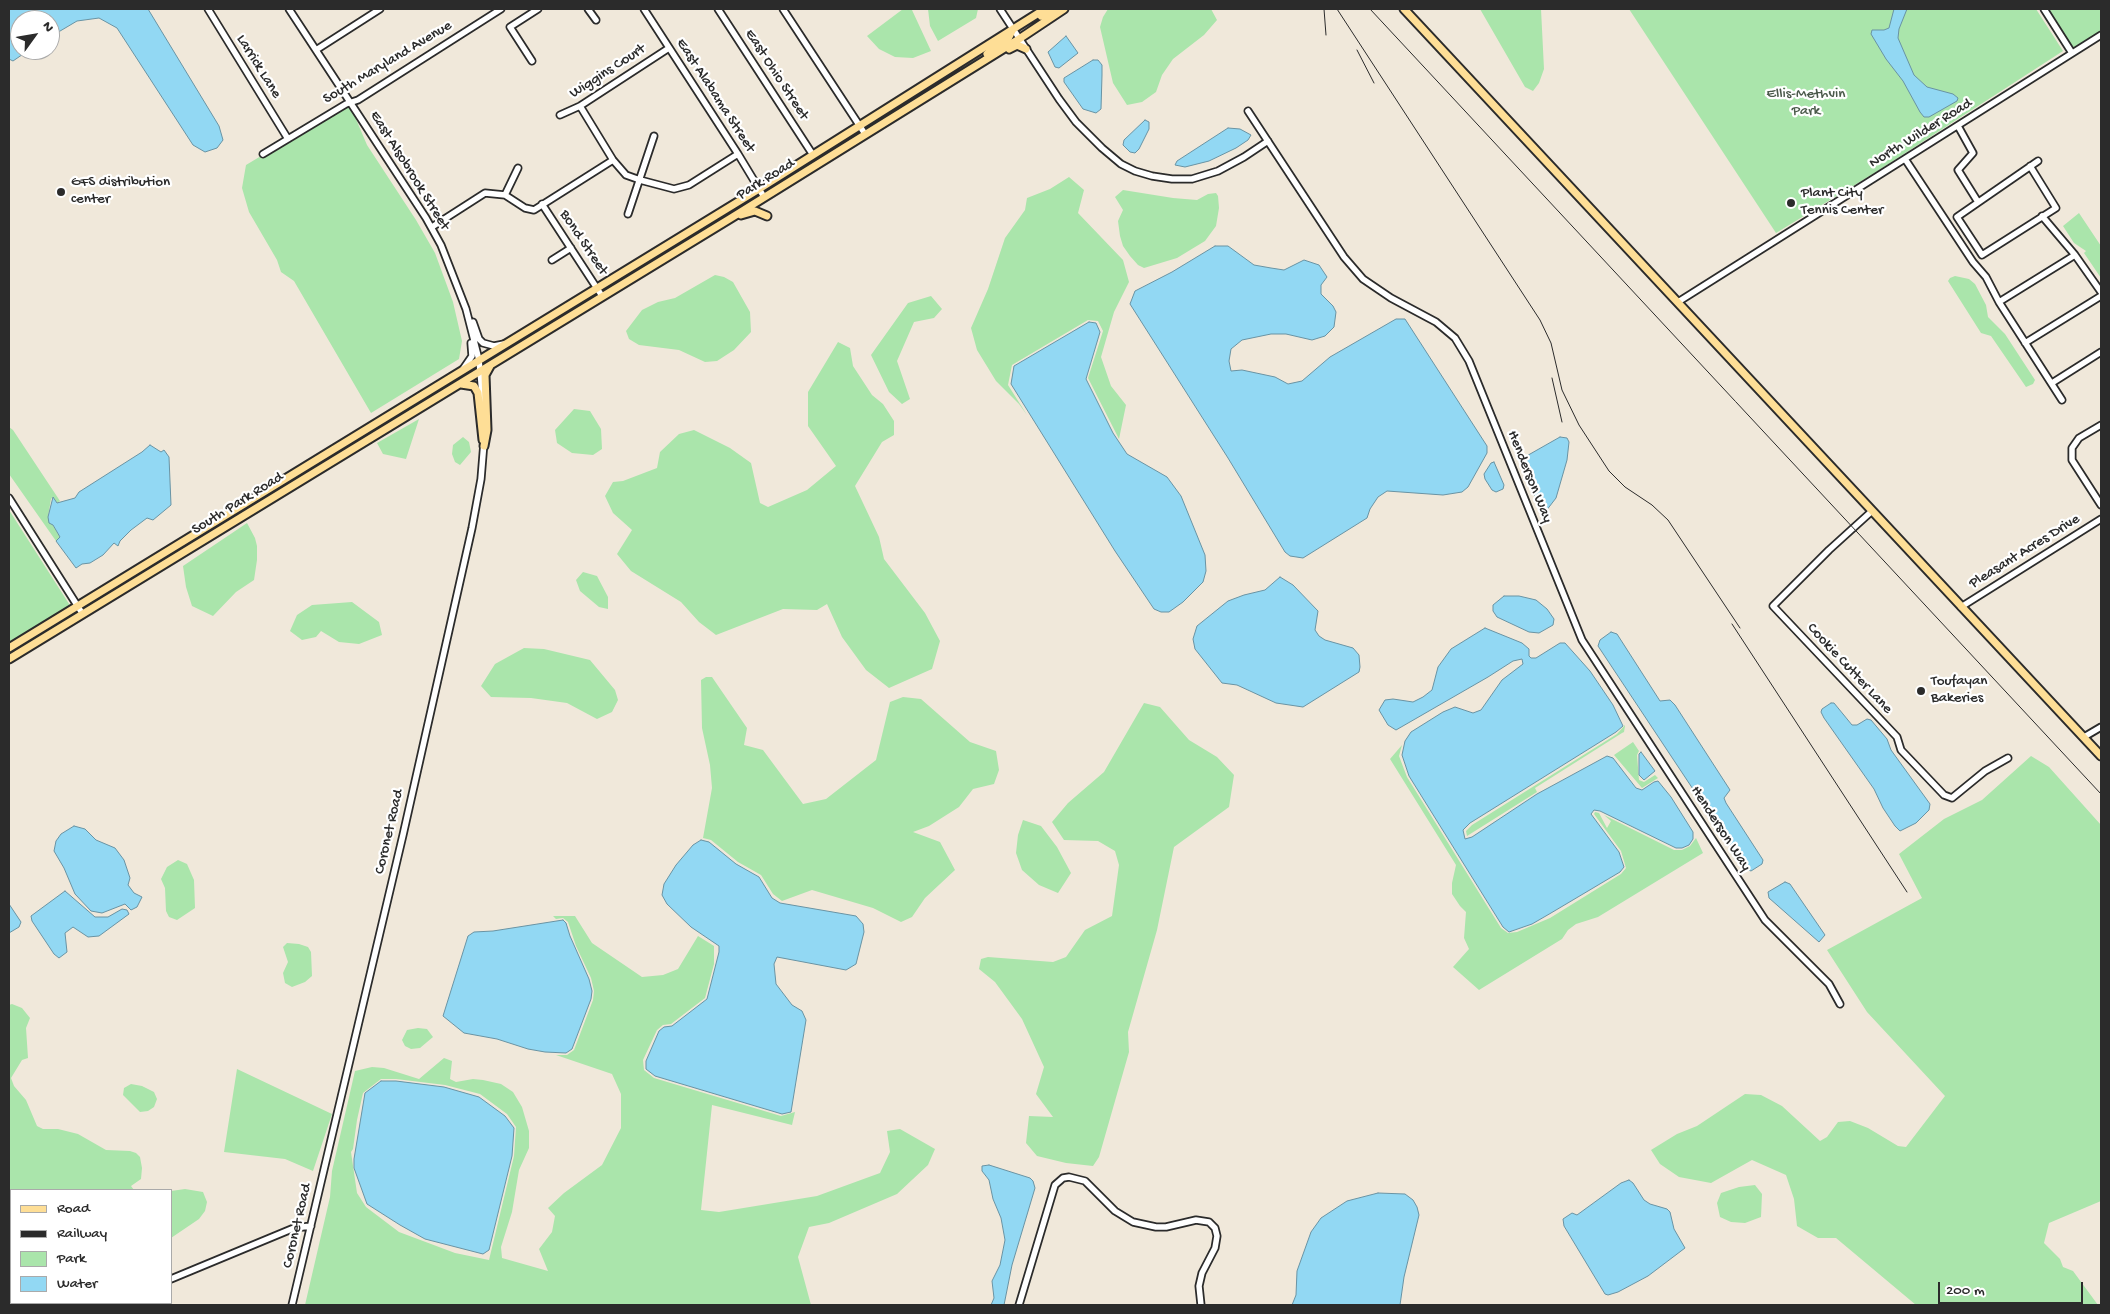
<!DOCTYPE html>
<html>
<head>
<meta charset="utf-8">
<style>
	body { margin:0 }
	#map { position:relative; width:2110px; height:1314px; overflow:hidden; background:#f0e8da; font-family:"Gochi Hand",sans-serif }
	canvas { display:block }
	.frame { position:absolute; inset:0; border:10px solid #2b2b2b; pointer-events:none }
	.legend { position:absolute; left:10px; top:1189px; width:162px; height:115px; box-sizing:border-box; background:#fff; border:1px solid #aaa; margin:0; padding:6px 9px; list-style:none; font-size:15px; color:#2b2b2b }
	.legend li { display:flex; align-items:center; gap:10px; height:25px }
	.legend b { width:25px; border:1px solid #aaa }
	.north { position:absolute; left:10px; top:10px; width:50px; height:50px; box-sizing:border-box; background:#fff; border:1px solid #aaa; border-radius:50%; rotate:58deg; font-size:14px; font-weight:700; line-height:20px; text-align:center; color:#2b2b2b }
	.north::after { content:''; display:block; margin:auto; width:18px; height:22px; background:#2b2b2b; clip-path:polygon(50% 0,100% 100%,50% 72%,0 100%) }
	.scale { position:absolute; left:1938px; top:1282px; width:145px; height:22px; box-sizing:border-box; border:2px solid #2b2b2b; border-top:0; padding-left:6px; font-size:15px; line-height:18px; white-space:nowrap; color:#2b2b2b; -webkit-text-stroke:4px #fff; paint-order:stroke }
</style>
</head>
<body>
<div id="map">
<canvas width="2110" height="1314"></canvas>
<div class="frame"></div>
<ul class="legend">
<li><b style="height:6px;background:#fede96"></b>Road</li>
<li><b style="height:6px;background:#2b2b2b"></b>Railway</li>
<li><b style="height:14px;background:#aae5ab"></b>Park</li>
<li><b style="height:14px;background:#92d8f3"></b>Water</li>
</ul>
<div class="north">N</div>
<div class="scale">200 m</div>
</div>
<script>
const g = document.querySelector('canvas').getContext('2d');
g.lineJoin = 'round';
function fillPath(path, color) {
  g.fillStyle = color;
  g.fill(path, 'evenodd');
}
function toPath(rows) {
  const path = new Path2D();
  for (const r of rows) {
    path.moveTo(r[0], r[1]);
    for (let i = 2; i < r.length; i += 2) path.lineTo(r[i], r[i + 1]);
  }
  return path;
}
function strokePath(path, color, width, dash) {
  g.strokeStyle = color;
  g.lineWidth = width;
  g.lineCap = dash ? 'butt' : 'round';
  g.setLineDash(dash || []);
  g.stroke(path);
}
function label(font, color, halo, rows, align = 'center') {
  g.font = font + ' "Gochi Hand",sans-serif';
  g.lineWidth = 4.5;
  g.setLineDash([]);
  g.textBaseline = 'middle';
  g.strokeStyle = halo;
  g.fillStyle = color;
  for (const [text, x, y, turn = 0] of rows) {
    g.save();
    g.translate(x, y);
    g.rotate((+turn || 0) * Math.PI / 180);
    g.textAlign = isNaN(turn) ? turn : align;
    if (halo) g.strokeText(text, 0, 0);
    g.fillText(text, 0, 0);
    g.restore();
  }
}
const green = toPath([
	[903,9,912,10,931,51,913,58,895,57,879,49,867,36],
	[928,9,978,9,976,18,938,41,930,26],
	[1108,9,1211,9,1217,20,1204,35,1173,59,1162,75,1156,92,1142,102,1127,105,1113,83,1100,27,1103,17],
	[1480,9,1541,9,1544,69,1539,83,1533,91,1525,87],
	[1629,9,2036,9,2063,51,1876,172,1776,233],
	[2047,9,2101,9,2101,32,2073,49],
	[350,105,367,145,416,220,435,253,453,302,462,341,459,359,371,413,294,281,281,272,277,260,249,212,242,188,246,165,261,156,262,158],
	[1069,177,1084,190,1078,213,1123,260,1129,282,1114,312,1101,357,1111,386,1126,405,1119,439,1088,378,1103,331,1098,321,1088,320,1012,365,1008,385,1027,415,1019,404,996,381,977,350,971,328,988,289,1005,238,1025,210,1027,198,1050,189],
	[1123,190,1173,198,1197,200,1208,194,1216,193,1218,196,1219,208,1216,226,1205,241,1177,258,1144,268,1138,265,1130,256,1123,246,1120,236,1118,221,1123,210,1115,197],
	[2079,213,2101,246,2101,278,2084,253,2086,251,2074,243,2063,226],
	[715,275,724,277,733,282,750,312,751,332,734,350,717,361,705,362,679,350,639,345,629,339,626,331,642,310,658,302,675,298],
	[1955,276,1969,279,1975,284,1986,305,1988,317,2005,334,2035,380,2033,384,2026,387,1991,336,1981,333,1948,281,1950,278],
	[931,296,942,309,934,318,914,322,897,361,910,399,902,404,889,392,871,355,908,303],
	[838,342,850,348,853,366,872,395,883,404,894,421,894,435,882,442,855,486,879,537,884,559,925,613,940,641,932,669,889,688,866,670,842,637,827,604,817,610,783,609,716,635,699,622,681,602,631,571,617,554,632,530,613,513,605,496,613,482,623,481,657,468,660,452,679,434,694,430,730,448,751,463,760,503,768,507,807,490,836,466,808,426,808,392],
	[574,409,590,411,601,429,602,449,593,455,572,453,557,443,555,430],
	[419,419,406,459,383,454,377,443],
	[9,427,13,430,60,501,57,503,53,497,51,499,48,517,60,537,56,541,9,474],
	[463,437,469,442,471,452,460,465,455,462,452,454,453,445],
	[9,510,71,607,9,644],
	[247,523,255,538,257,546,257,560,254,580,236,592,213,616,192,606,186,587,183,566],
	[583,572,597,576,608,597,608,609,599,607,580,591,576,580],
	[352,602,379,622,382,635,359,644,339,642,321,631,316,637,302,640,290,631,297,615,312,605],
	[524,648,544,649,590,660,615,690,618,700,612,712,597,719,567,703,531,698,491,697,481,686,495,664],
	[706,677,712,677,747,728,744,745,763,750,803,804,826,799,876,760,890,702,903,697,921,699,970,742,996,751,999,770,994,784,973,789,959,807,929,826,913,832,940,842,955,870,925,898,912,917,901,922,873,908,812,890,782,901,773,894,761,875,738,862,711,840,703,838,712,788,710,765,702,728,701,680],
	[1144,703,1160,707,1189,740,1217,757,1234,775,1229,807,1174,847,1157,930,1128,1032,1129,1052,1099,1157,1093,1166,1066,1163,1037,1156,1026,1143,1029,1116,1053,1117,1036,1094,1044,1067,1022,1019,995,982,979,969,981,959,988,957,1053,962,1066,957,1085,930,1112,916,1119,865,1115,851,1098,841,1064,840,1052,822,1068,803,1104,772],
	[1625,725,1625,726,1624,732,1622,733,1535,788,1537,792,1467,836,1466,831,1472,825,1617,734],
	[1633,742,1639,751,1637,755,1639,780,1644,782,1655,775,1658,778,1642,788,1614,755],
	[1402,745,1399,756,1407,777,1501,928,1508,933,1517,932,1550,918,1621,874,1626,868,1621,851,1594,814,1595,812,1599,813,1607,828,1611,821,1604,815,1674,850,1682,850,1690,846,1696,838,1703,853,1598,917,1576,924,1568,930,1562,939,1479,990,1453,967,1469,949,1464,938,1466,912,1460,906,1452,894,1452,883,1456,865,1390,759],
	[2031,756,2049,767,2101,825,2101,1201,2049,1223,2044,1243,2060,1259,2063,1267,2073,1271,2098,1305,1916,1305,1836,1238,1818,1238,1797,1226,1794,1199,1786,1175,1752,1160,1711,1183,1679,1177,1660,1164,1651,1150,1677,1134,1697,1126,1745,1094,1761,1095,1782,1106,1820,1141,1827,1137,1838,1122,1850,1121,1868,1128,1898,1146,1906,1147,1945,1096,1867,1012,1827,950,1922,898,1899,854,1944,819,1982,800],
	[1023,820,1041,826,1057,847,1071,873,1058,893,1039,885,1022,870,1016,853,1018,835],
	[178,860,187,864,194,880,195,908,177,920,169,917,166,911,165,888,161,879,167,867],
	[553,916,575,916,592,943,642,977,663,975,678,969,698,936,714,946,714,964,705,998,671,1024,663,1025,657,1030,643,1060,644,1070,654,1078,781,1116,795,1112,792,1125,712,1105,701,1210,719,1212,817,1196,880,1173,890,1152,887,1131,900,1129,935,1149,928,1165,897,1194,829,1223,809,1227,798,1257,811,1305,305,1305,330,1197,332,1171,355,1071,372,1067,384,1068,419,1079,444,1058,452,1061,450,1079,456,1082,473,1079,483,1080,501,1084,513,1092,522,1107,529,1131,529,1148,519,1170,512,1212,501,1247,502,1258,548,1271,539,1249,552,1232,555,1216,548,1208,564,1193,602,1165,621,1128,621,1094,612,1074,556,1055,567,1055,574,1050,593,1000,594,991,591,978,576,946,568,922,563,918,556,919],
	[381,1079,396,1079,445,1085,480,1094,507,1114,516,1127,514,1156,489,1260,455,1253,399,1232,366,1207,357,1193,351,1152,353,1149,357,1120,363,1093],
	[287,943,299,944,308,947,311,952,312,976,305,982,292,987,285,983,283,973,288,962,283,947],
	[12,1004,22,1008,30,1018,26,1028,28,1058,22,1060,11,1078,14,1086,26,1100,37,1126,43,1129,58,1129,78,1134,106,1150,130,1151,136,1153,140,1157,142,1168,141,1179,131,1186,134,1190,11,1190,11,1204,9,1203,9,1005],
	[418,1028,427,1029,433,1037,420,1048,411,1049,405,1046,402,1040,407,1030],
	[237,1069,332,1114,313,1171,285,1159,224,1152],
	[131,1084,142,1086,154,1092,157,1099,154,1107,148,1111,140,1112,123,1095,124,1088],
	[1755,1185,1762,1194,1761,1217,1745,1223,1731,1222,1720,1217,1717,1203,1721,1193,1739,1187],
	[185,1189,203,1192,207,1202,205,1211,199,1219,171,1238,171,1191]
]);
const water = toPath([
	[9,9,148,9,219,126,223,140,217,148,205,152,193,145,117,28,99,18,77,21,50,37,50,20,20,20,20,50,29,50,13,61,9,59,9,9],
	[1894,9,1907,9,1899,29,1898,38,1914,75,1927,87,1953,94,1958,98,1957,101,1929,117,1924,117,1920,112,1903,81,1886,59,1871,34,1872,30,1884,30,1889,28,1894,9],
	[1066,36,1078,53,1059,68,1055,67,1048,52,1066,36],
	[1093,60,1098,60,1102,65,1102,75,1101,109,1096,113,1083,109,1064,82,1064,78,1093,60],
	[1145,120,1149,122,1149,129,1139,149,1135,153,1130,152,1123,145,1124,140,1145,120],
	[1228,128,1240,129,1251,135,1248,140,1236,148,1209,161,1185,167,1175,165,1177,161,1228,128],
	[1215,246,1228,246,1254,265,1271,268,1284,270,1304,260,1319,265,1327,277,1321,285,1321,294,1333,306,1336,312,1334,327,1325,336,1312,340,1286,334,1271,334,1242,340,1231,349,1229,361,1231,371,1242,370,1275,377,1288,384,1302,381,1330,357,1396,319,1405,319,1487,446,1487,453,1468,487,1462,492,1443,495,1387,491,1378,497,1370,509,1367,518,1303,558,1290,556,1285,552,1228,458,1130,304,1135,291,1172,272,1215,246],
	[1089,322,1096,323,1100,332,1086,379,1113,433,1127,454,1167,477,1181,496,1205,555,1206,571,1203,582,1183,602,1169,612,1161,612,1154,609,1115,551,1011,384,1014,366,1089,322],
	[1560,437,1567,438,1569,442,1567,460,1556,498,1546,511,1541,511,1522,465,1523,458,1560,437],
	[150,445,161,452,164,450,169,457,171,505,153,520,147,518,131,530,120,541,118,546,114,543,103,555,90,563,82,564,76,568,56,541,60,537,53,525,49,523,48,517,53,497,57,503,75,498,79,492,142,452,150,445],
	[1494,462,1504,485,1503,489,1496,492,1492,490,1485,479,1484,474,1491,463,1494,462],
	[1280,577,1293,585,1318,611,1315,630,1319,636,1325,640,1353,648,1359,655,1360,667,1359,672,1303,707,1276,703,1237,685,1222,683,1195,649,1193,639,1197,626,1228,601,1244,595,1265,590,1280,577],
	[1504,596,1519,596,1536,600,1547,609,1554,619,1553,625,1539,633,1529,632,1497,617,1493,611,1493,605,1504,596],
	[1485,628,1522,643,1529,649,1529,656,1531,658,1536,658,1560,643,1565,643,1590,671,1613,705,1623,726,1616,732,1470,823,1463,830,1465,839,1472,837,1537,794,1607,756,1613,758,1636,788,1642,790,1654,782,1658,781,1671,797,1693,832,1693,839,1689,845,1682,848,1676,848,1600,811,1594,810,1591,814,1619,852,1624,867,1620,872,1551,913,1532,924,1509,932,1503,927,1409,776,1402,755,1405,741,1411,732,1443,712,1455,707,1473,713,1481,710,1502,680,1523,664,1522,659,1513,661,1488,677,1396,730,1388,725,1379,710,1385,700,1393,699,1413,702,1423,697,1432,690,1438,667,1451,649,1485,628],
	[1611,632,1617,634,1660,701,1670,700,1675,705,1730,790,1724,798,1726,803,1763,860,1762,864,1751,871,1746,869,1598,646,1600,640,1611,632],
	[1831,703,1834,703,1852,725,1857,725,1867,719,1871,720,1887,739,1891,750,1930,804,1929,810,1916,823,1900,831,1895,826,1883,808,1874,789,1824,718,1821,712,1822,709,1831,703],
	[1641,752,1655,771,1644,780,1639,775,1639,754,1641,752],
	[74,826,85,829,96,840,115,848,124,860,130,878,128,885,134,893,142,897,137,907,131,910,125,904,102,913,91,911,75,894,64,868,54,851,56,841,61,834,74,826],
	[701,840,709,842,736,864,759,877,772,898,780,903,856,916,863,924,864,932,856,964,846,970,777,957,774,964,776,984,792,1005,802,1011,806,1020,791,1112,782,1114,655,1076,646,1069,646,1061,659,1031,664,1027,672,1026,707,999,719,952,719,946,691,927,667,904,662,895,664,884,676,865,693,845,701,840],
	[1785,882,1790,884,1825,935,1819,942,1769,898,1768,892,1785,882],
	[65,891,95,917,108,917,122,909,127,910,129,914,99,936,88,937,73,927,65,933,67,952,59,958,54,954,32,921,31,916,65,891],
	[9,904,21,922,19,927,9,933,9,904],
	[563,920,566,923,570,936,589,979,592,991,591,999,572,1049,566,1053,545,1052,528,1049,497,1039,464,1033,443,1016,468,936,474,932,493,931,563,920],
	[381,1081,396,1081,444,1087,479,1097,505,1116,514,1128,512,1156,489,1250,483,1254,425,1239,400,1225,367,1204,354,1168,354,1159,365,1093,381,1081],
	[989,1165,1030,1178,1033,1181,1035,1188,1012,1265,1004,1305,991,1305,994,1298,992,1281,1000,1265,1005,1240,1001,1218,993,1199,989,1180,982,1171,982,1166,989,1165],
	[1629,1180,1633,1183,1644,1200,1650,1204,1667,1209,1670,1212,1674,1229,1685,1248,1648,1276,1618,1292,1608,1295,1605,1294,1564,1226,1563,1219,1572,1213,1577,1215,1621,1183,1629,1180],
	[1378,1193,1405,1194,1413,1200,1417,1207,1419,1215,1404,1277,1400,1305,1292,1305,1296,1295,1297,1271,1311,1232,1321,1218,1347,1201,1378,1193]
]);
const minor = toPath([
	[208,9,288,139],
	[289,9,426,218,441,245,466,309,479,360,483,405],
	[588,9,596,20],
	[644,9,738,154,764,197],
	[718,9,813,155],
	[783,9,865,134],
	[1000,9,1059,99,1076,122,1102,148,1121,164,1135,171,1152,176,1172,179,1192,179,1218,171,1244,157,1268,141],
	[2044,9,2072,53],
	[316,50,380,9],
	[532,61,510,27,538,9],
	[580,106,613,160,626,175,640,180,674,189,689,185,738,154],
	[1248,111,1344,257,1363,279,1391,298,1436,322,1455,338,1469,361,1582,640,1765,920,1829,984,1840,1004],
	[560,115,580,106,669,48],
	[1958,126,1973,153,1958,170,1978,202],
	[263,154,346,104,358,100,501,9],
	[1905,159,1973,262,1986,277,1999,302,2062,400],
	[2030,166,2056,208,1982,255,1957,217,2038,161],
	[505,195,518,168],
	[542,204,602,296],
	[628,214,654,136],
	[2042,216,2075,255],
	[432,227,485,193,505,195,525,208,534,210,613,160],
	[552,260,571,248],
	[1678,302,2101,35],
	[1999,302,2075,255,2101,292],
	[473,322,479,339,483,343,494,346,504,344],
	[2025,343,2101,296],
	[463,369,472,356,471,343],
	[2052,383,2101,352],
	[2101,425,2079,438,2072,448,2072,460,2101,505],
	[9,498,82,613],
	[1872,511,1829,550,1773,606,1897,737,1901,750,1944,795,1952,798,1985,771,2008,758],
	[1961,607,2101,519],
	[2084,737,2101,727],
	[9,1275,11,1277],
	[171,1279,294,1228,311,1226],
	[61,1303,68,1305],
	[292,1305,403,835,472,528,481,479,484,442],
	[1019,1305,1055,1185,1063,1178,1069,1177,1085,1181,1115,1211,1133,1222,1156,1227,1166,1227,1196,1220,1209,1222,1215,1228,1217,1236,1215,1248,1202,1273,1199,1286,1201,1305]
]);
const major = toPath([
	[1404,9,2101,756],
	[1041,16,1053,9],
	[1009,49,1017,45,1026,49],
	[987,54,1009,37,1013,29],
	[741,215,755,211,767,216],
	[461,384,474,386,478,393,483,440],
	[484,446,487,430,485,375,490,366],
	[9,648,759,189,1045,9],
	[9,659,731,218,1019,39,1064,9]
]);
const rail = toPath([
	[1324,9,1326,35],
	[1337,9,1540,320,1551,343,1562,390,1579,425,1609,471,1625,487,1652,505,1668,520,1740,628],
	[1370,9,2101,794],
	[1357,50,1374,83],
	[1552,378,1562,422],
	[1732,624,1907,892]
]);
const markers = [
	[61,192,5,"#2b2b2b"],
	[1791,203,5,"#2b2b2b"],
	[1921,691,5,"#2b2b2b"]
];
const streetNames = [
	["South Maryland Avenue",388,63,-31],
	["Larrick Lane",258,67,58],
	["Wiggins Court",608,72,-33],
	["East Ohio Street",776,75,57],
	["East Alabama Street",715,96,57],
	["North Wilder Road",1921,134,-32],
	["East Alsobrook Street",409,171,58],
	["Park Road",766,180,-32],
	["Bond Street",583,243,56],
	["Henderson Way",1529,477,68],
	["South Park Road",238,504,-32],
	["Pleasant Acres Drive",2025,552,-32],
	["Cookie Cutter Lane",1849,669,47],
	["Henderson Way",1720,829,57],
	["Coronet Road",390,832,-77],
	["Coronet Road",298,1226,-77]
];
const parkNames = [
	["Ellis-Methvin",1806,95],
	["Park",1806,112]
];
const poiNames = [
	["GFS distribution",71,183],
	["center",71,200],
	["Plant City",1801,194],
	["Tennis Center",1801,211],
	["Toufayan",1931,682],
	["Bakeries",1931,699]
];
fillPath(green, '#aae5ab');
fillPath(water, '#92d8f3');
strokePath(water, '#6993a3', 1);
strokePath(minor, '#2b2b2b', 9);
strokePath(major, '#2b2b2b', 11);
strokePath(minor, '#fff', 5.5);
strokePath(major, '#fede96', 7);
strokePath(rail, '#2b2b2b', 1);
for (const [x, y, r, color] of markers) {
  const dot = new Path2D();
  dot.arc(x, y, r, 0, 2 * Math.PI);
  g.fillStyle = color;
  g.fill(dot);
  strokePath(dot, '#fff', 2);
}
label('15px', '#2b2b2b', '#fff', streetNames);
label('15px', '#4b5a4b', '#fff', parkNames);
label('15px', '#2b2b2b', '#fff', poiNames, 'left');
</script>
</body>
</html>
